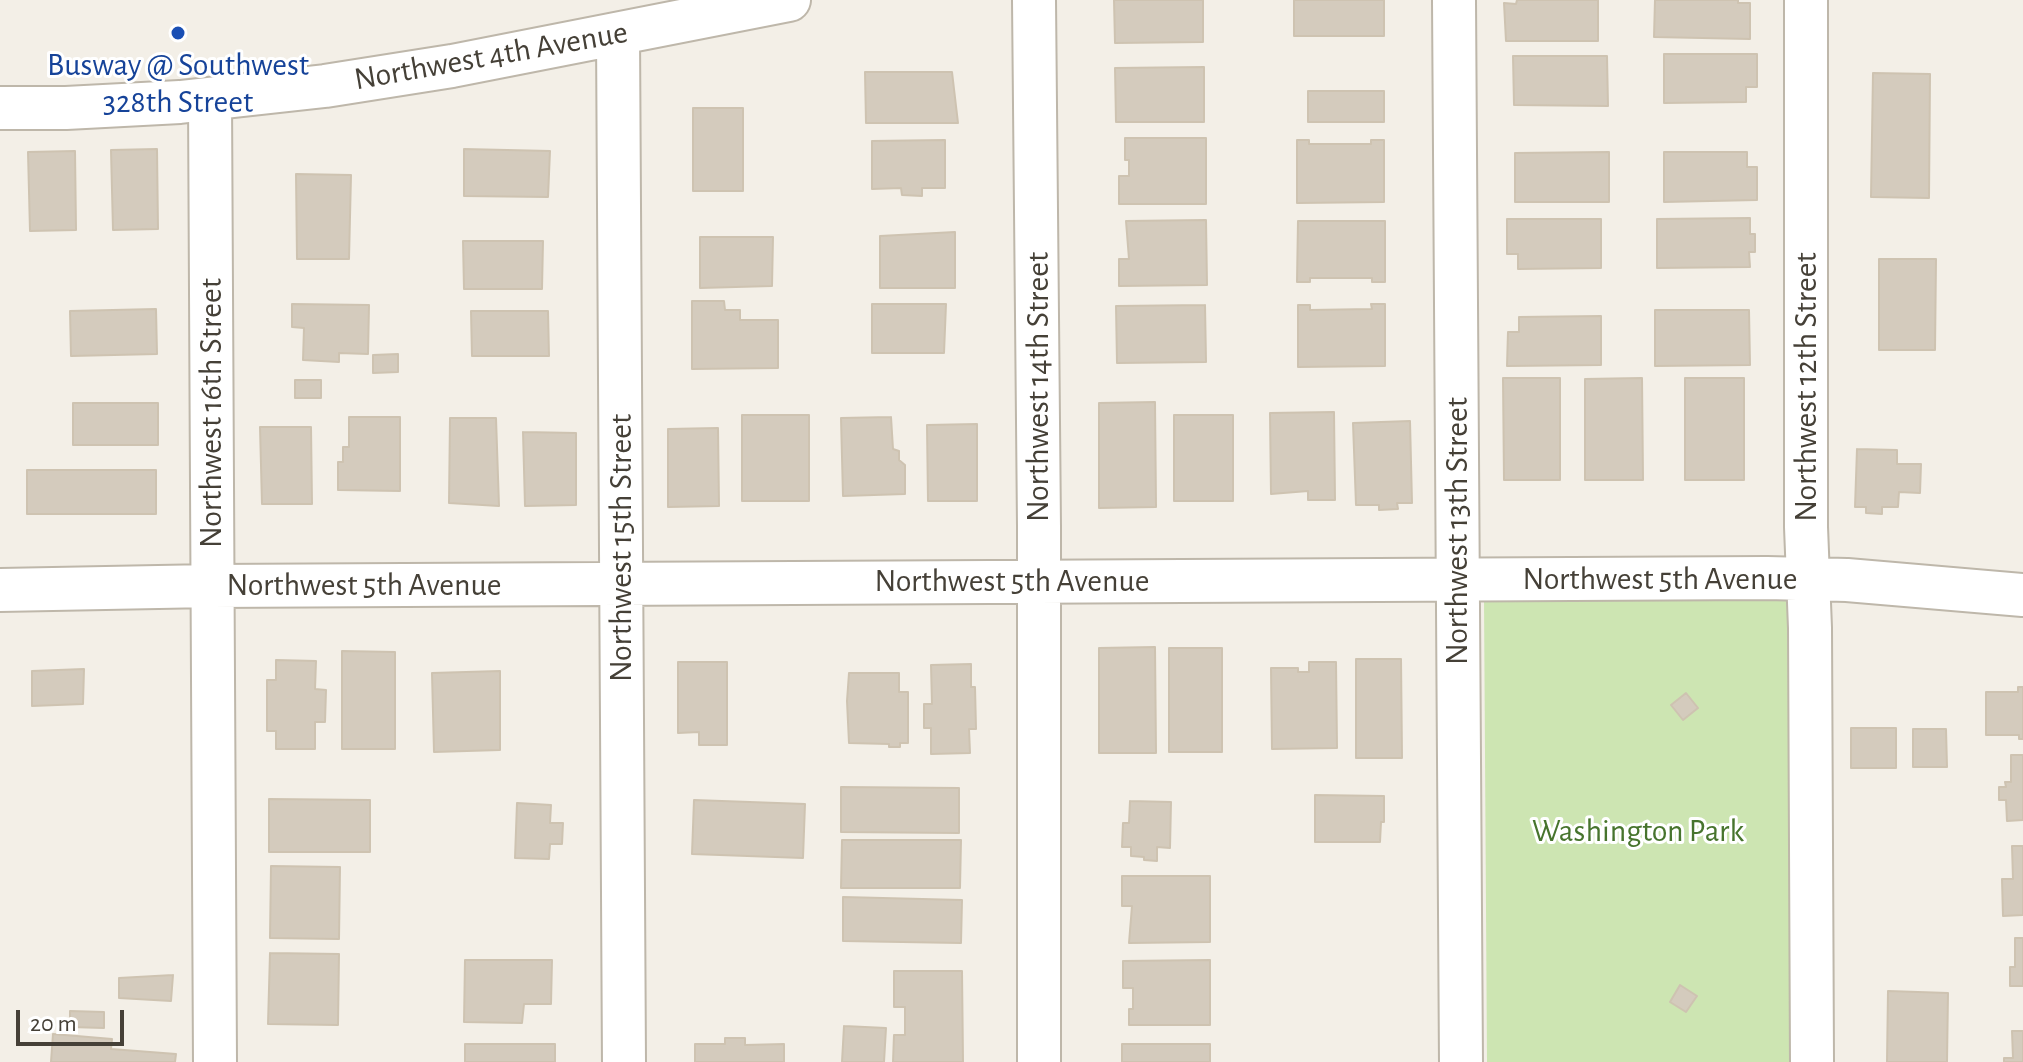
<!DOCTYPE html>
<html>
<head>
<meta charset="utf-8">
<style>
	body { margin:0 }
	#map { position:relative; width:2023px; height:1062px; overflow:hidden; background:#f3efe7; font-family:"Alegreya Sans",sans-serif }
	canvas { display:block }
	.scale { position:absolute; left:16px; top:1010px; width:108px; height:36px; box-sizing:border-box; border:4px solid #454037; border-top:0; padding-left:10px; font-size:24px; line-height:28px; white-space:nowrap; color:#454037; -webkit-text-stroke:6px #fff; paint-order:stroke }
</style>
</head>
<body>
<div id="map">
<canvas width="2023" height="1062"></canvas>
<div class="scale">20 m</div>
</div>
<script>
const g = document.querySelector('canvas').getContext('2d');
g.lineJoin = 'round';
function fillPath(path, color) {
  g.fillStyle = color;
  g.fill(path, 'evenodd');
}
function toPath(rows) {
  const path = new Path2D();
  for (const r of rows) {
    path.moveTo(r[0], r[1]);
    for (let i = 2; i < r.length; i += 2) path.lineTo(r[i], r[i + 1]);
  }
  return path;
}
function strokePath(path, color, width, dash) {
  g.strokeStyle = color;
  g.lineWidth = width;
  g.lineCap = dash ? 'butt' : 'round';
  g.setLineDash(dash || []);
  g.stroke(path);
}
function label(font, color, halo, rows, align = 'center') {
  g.font = font + ' "Alegreya Sans",sans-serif';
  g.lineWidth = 6;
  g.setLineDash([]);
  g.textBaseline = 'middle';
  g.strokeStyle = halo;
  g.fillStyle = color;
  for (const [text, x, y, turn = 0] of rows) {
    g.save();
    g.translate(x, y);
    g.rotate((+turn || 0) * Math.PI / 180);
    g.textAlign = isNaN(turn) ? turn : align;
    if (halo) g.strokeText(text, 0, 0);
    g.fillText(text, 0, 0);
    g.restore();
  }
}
const green = toPath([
	[1788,598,1791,1062,1487,1062,1484,599]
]);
const building = toPath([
	[1114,0,1203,0,1203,42,1115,43,1114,0],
	[1294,0,1384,0,1384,36,1294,36,1294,0],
	[1517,0,1598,0,1598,41,1506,41,1504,3,1516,4,1517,0],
	[1655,0,1738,0,1738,3,1750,3,1750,39,1654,37,1655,0],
	[1664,54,1757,54,1757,87,1746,87,1746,102,1664,103,1664,54],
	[1513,56,1607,56,1608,106,1514,105,1513,56],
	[1204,67,1204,122,1116,122,1115,68,1204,67],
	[865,72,952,72,958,123,866,123,865,72],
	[1873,73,1930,74,1929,198,1871,197,1873,73],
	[1308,91,1384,91,1384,122,1308,122,1308,91],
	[693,108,743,108,743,191,693,191,693,108],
	[1125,138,1206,138,1206,204,1119,204,1119,176,1129,176,1129,160,1125,160,1125,138],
	[945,140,945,188,922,188,922,196,902,195,901,188,872,189,872,141,945,140],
	[1297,140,1309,140,1309,144,1371,144,1371,140,1384,140,1384,202,1297,203,1297,140],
	[157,149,158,229,113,230,111,150,157,149],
	[464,149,550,151,548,197,464,196,464,149],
	[75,151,76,230,30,231,28,152,75,151],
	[1609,152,1609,202,1515,202,1515,153,1609,152],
	[1664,152,1747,152,1747,167,1757,167,1757,200,1664,202,1664,152],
	[296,174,351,175,349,259,297,259,296,174],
	[1750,218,1750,234,1755,234,1755,252,1749,252,1750,267,1657,268,1657,219,1750,218],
	[1507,219,1601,219,1601,268,1518,269,1518,254,1507,254,1507,219],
	[1206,220,1207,285,1119,286,1119,259,1129,259,1126,221,1206,220],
	[1298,221,1385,221,1385,282,1372,282,1372,278,1310,278,1310,282,1297,282,1298,221],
	[955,232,955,288,880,288,880,236,955,232],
	[700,237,773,237,772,286,700,288,700,237],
	[463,241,543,241,542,289,464,289,463,241],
	[1879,259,1936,259,1935,350,1879,350,1879,259],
	[692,301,724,301,725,310,740,310,740,320,778,320,778,368,692,369,692,301],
	[292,304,369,305,368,354,339,353,339,362,303,360,304,328,292,327,292,304],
	[872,304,946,304,944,353,872,353,872,304],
	[1371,304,1385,304,1385,366,1298,367,1298,305,1310,305,1310,310,1372,309,1371,304],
	[1205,305,1206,362,1117,363,1116,306,1205,305],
	[156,309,157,354,71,356,70,311,156,309],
	[1655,310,1749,310,1750,365,1655,366,1655,310],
	[471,311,548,311,549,356,472,356,471,311],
	[1601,316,1601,365,1507,366,1508,332,1519,332,1519,317,1601,316],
	[398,354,398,372,373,373,373,355,398,354],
	[1503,378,1560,378,1560,480,1504,480,1503,378],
	[1642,378,1643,480,1585,480,1585,379,1642,378],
	[1685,378,1744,378,1744,480,1685,480,1685,378],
	[295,380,321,380,321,398,295,398,295,380],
	[1155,402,1156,507,1099,508,1099,403,1155,402],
	[73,403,158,403,158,445,73,445,73,403],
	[1334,412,1335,500,1308,500,1308,491,1271,494,1270,413,1334,412],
	[742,415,809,415,809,501,742,501,742,415],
	[1174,415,1233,415,1233,501,1174,501,1174,415],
	[349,417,400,417,400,491,338,490,338,462,343,462,343,447,349,447,349,417],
	[891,417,893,449,899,451,899,460,905,465,905,494,843,496,841,418,891,417],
	[450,418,496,418,499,506,449,503,450,418],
	[1410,421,1412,503,1397,503,1398,509,1379,510,1379,505,1356,505,1353,423,1410,421],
	[977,424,977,501,928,501,927,425,977,424],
	[260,427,311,427,312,504,262,504,260,427],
	[718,428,719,506,668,507,668,429,718,428],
	[523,432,576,433,576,505,525,506,523,432],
	[1857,449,1897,450,1897,464,1921,464,1920,493,1899,492,1898,507,1882,507,1882,514,1866,513,1866,507,1855,507,1857,449],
	[27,470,156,470,156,514,27,514,27,470],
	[1155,647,1156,753,1099,753,1099,648,1155,647],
	[1169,648,1222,648,1222,752,1169,752,1169,648],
	[342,651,395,652,395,749,342,749,342,651],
	[1356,659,1401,659,1402,758,1356,758,1356,659],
	[276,660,316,661,315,689,326,690,325,722,315,722,315,749,276,749,276,731,267,731,267,680,276,680,276,660],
	[678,662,727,662,727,745,699,745,699,732,678,733,678,662],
	[1309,662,1336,662,1337,748,1272,749,1271,668,1298,668,1298,672,1309,672,1309,662],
	[971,664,971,687,975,687,976,729,969,729,970,753,931,754,931,728,924,728,924,704,932,704,931,665,971,664],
	[84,669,83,704,32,706,32,671,84,669],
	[500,671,500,750,434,752,432,673,500,671],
	[849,673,899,673,899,692,908,692,908,743,900,743,900,747,889,747,889,744,849,743,847,701,849,673],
	[2018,687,2023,687,2023,739,2019,739,2019,735,1986,735,1986,692,2018,692,2018,687],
	[1686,693,1698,708,1683,720,1671,705,1686,693],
	[1851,728,1896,728,1896,768,1851,768,1851,728],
	[1913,729,1946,729,1947,767,1913,767,1913,729],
	[2011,755,2023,755,2023,820,2007,821,2006,800,1999,800,1999,787,2006,787,2005,782,2011,782,2011,755],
	[841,787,959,788,959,833,841,832,841,787],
	[1315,795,1384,796,1384,822,1381,822,1380,842,1315,842,1315,795],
	[269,799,370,800,370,852,269,852,269,799],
	[694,800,805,804,803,858,692,854,694,800],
	[1130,801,1171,802,1170,848,1157,847,1157,861,1144,860,1144,857,1131,856,1131,847,1122,847,1123,823,1129,823,1130,801],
	[517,803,551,805,550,823,563,823,562,844,550,844,549,859,515,858,517,803],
	[842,840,961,840,960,888,841,888,842,840],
	[2012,846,2023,846,2023,915,2003,916,2002,879,2013,879,2012,846],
	[271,866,340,867,339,939,270,938,271,866],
	[1122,876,1210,876,1210,942,1129,943,1132,906,1122,906,1122,876],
	[843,897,962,900,961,943,843,941,843,897],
	[2015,938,2023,938,2023,986,2010,986,2010,967,2015,967,2015,938],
	[270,953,339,954,338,1025,268,1024,270,953],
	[465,960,552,960,551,1004,524,1004,522,1023,464,1022,465,960],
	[1210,960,1210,1025,1129,1025,1129,1009,1133,1009,1133,988,1123,988,1123,961,1210,960],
	[894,971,962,971,963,1062,893,1062,894,1035,905,1035,905,1007,894,1007,894,971],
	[173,975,171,1001,119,998,119,978,173,975],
	[1680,985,1697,996,1686,1012,1670,1002,1680,985],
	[1888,991,1948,993,1947,1062,1887,1062,1888,991],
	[70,1011,104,1012,104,1028,70,1027,70,1011],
	[844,1026,886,1028,884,1062,842,1062,844,1026],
	[2012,1031,2023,1031,2023,1062,2004,1062,2004,1058,2013,1058,2012,1031],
	[53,1034,112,1039,111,1049,176,1054,175,1062,51,1062,53,1034],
	[725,1038,745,1038,745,1045,784,1044,784,1062,695,1062,695,1044,725,1044,725,1038],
	[465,1044,555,1044,555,1062,465,1062,465,1044],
	[1122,1044,1210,1044,1210,1062,1122,1062,1122,1044]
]);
const minor = toPath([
	[1034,0,1039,526,1039,1062],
	[1454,0,1461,1062],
	[1806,0,1806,527,1810,628,1812,1062],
	[618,34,624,1062],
	[210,99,215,1062],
	[0,108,66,108,180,102,325,86,452,66,789,0],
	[0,590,211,586,1767,578,1847,580,2023,595]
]);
const markers = [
	[178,33,8,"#1a4fb4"]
];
const streetNames = [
	["Northwest 4th Avenue",491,56,-10],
	["Northwest 14th Street",1038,387,-90],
	["Northwest 12th Street",1806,387,-90],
	["Northwest 16th Street",211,413,-90],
	["Northwest 13th Street",1457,531,-90],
	["Northwest 15th Street",621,548,-90],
	["Northwest 5th Avenue",1660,579],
	["Northwest 5th Avenue",1012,581],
	["Northwest 5th Avenue",364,585]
];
const transitNames = [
	["Busway @ Southwest",178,65],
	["328th Street",178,102]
];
const parkNames = [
	["Washington Park",1638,831]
];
fillPath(green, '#cde5b2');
fillPath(building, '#d4cbbd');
strokePath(building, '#cec3b1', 2);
strokePath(minor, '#beb7aa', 46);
strokePath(minor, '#fff', 42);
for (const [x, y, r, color] of markers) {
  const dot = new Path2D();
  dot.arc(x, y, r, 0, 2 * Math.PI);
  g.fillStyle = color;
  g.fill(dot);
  strokePath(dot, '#fff', 3);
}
label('32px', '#454037', '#fff', streetNames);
label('32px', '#164399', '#fff', transitNames);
label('32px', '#47742d', '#fff', parkNames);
</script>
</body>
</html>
